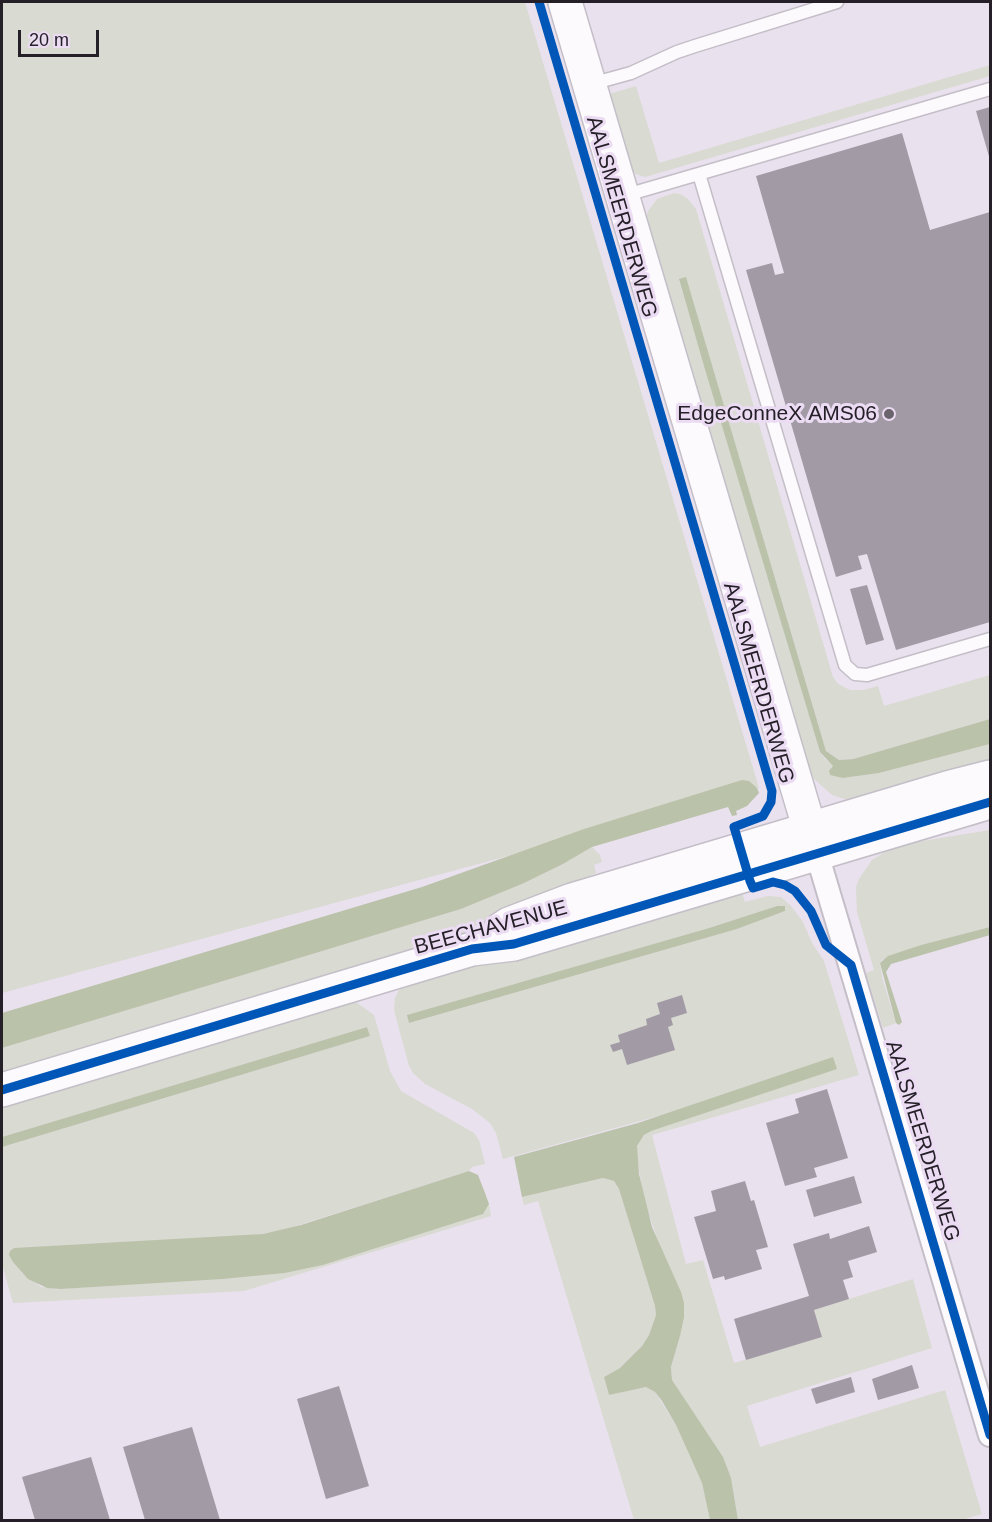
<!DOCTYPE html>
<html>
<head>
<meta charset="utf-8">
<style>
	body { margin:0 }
	#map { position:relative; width:992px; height:1522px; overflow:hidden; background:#e9e1ed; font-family:Arial,sans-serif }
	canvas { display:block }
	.frame { position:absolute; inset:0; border:3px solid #252028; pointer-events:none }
	.scale { position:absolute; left:18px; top:30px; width:81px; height:27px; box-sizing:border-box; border:3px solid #252028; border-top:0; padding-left:8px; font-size:18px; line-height:21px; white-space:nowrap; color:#252028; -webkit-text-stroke:4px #ebdbf3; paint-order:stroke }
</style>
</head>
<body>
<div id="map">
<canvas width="992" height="1522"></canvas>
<div class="frame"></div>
<div class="scale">20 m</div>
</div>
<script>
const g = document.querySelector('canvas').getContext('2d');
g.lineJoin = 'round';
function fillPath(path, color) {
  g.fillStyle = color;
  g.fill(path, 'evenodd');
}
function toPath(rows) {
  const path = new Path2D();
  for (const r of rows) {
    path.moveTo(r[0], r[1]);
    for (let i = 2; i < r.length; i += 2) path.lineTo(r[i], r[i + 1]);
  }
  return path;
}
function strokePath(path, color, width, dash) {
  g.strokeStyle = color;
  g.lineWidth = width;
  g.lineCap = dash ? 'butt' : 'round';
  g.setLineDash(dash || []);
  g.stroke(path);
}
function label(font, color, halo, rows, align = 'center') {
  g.font = font + ' Arial,sans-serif';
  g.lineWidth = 6;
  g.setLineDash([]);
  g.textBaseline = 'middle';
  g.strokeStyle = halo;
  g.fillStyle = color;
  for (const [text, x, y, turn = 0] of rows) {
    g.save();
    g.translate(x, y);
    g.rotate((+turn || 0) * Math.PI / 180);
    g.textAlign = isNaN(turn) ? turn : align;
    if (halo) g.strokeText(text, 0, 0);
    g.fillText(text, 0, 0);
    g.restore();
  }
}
const green = toPath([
	[2,2,525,2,759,788,2,993],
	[990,65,990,76,645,177,633,173,629,167,606,95,636,86,659,163],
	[674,193,680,194,687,198,696,209,833,677,838,684,850,690,864,690,878,686,884,706,990,675,990,719,853,759,839,760,826,751,686,278,679,280,820,752,824,758,834,766,831,768,843,778,879,773,990,744,990,769,854,802,832,795,814,779,807,768,646,219,648,211,657,199],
	[990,830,990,927,921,945,882,960,880,963,883,981,896,1023,883,1028,866,973,874,970,857,912,856,887,859,879,872,860,890,849,910,843],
	[592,847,600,855,602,862,594,865,596,873,456,938,2,1075,2,1048,461,909,522,884,563,864],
	[739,884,745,902,768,896,781,897,791,906,803,922,812,943,824,961,859,1075,652,1135,686,1264,703,1260,734,1363,822,1337,814,1310,913,1279,932,1348,747,1406,760,1447,945,1390,982,1514,961,1520,738,1520,731,1478,672,1380,671,1367,680,1336,661,1250,644,1199,637,1158,637,1146,644,1135,676,1111,503,1159,496,1133,490,1123,472,1109,425,1084,413,1073,409,1066,394,1010,395,998,401,986],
	[777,906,785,911,737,929,409,1023,408,1015,709,928],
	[353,1000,374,1015,390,1071,401,1091,474,1133,479,1140,485,1164,472,1167,469,1171,280,1231,21,1272,41,1287,61,1289,285,1273,323,1265,482,1214,489,1204,491,1216,244,1291,13,1303,2,1264,2,1147,370,1036,367,1027,2,1137,2,1105],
	[603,1178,614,1181,619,1189,655,1306,656,1315,649,1335,642,1346,620,1368,604,1377,609,1395,639,1388,646,1387,655,1392,676,1425,702,1483,710,1520,634,1520,538,1201,524,1205,522,1197]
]);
const water = toPath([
	[686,277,826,751,839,760,853,759,990,719,990,744,879,773,843,778,830,775,829,771,833,766,820,752,704,366,679,279],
	[742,780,749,781,757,788,759,793,747,806,736,811,737,815,732,816,728,807,592,847,563,864,522,884,461,909,2,1048,2,1013,422,887,584,829],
	[777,906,785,906,785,911,737,929,409,1023,407,1015,709,928],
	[990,927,990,935,891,964,886,972,902,1022,899,1025,896,1023,880,963,888,956,921,945],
	[367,1027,370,1036,2,1147,2,1137],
	[833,1057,837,1069,651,1131,644,1135,637,1146,639,1174,652,1227,681,1292,684,1303,684,1317,680,1336,671,1367,672,1380,723,1457,731,1478,738,1520,710,1520,702,1483,676,1425,662,1401,655,1392,646,1387,609,1395,604,1377,620,1368,642,1346,649,1335,656,1315,655,1306,619,1189,614,1181,603,1178,522,1197,514,1157,638,1123],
	[469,1171,478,1175,485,1193,489,1204,483,1214,323,1265,285,1273,222,1279,61,1289,47,1288,28,1279,13,1262,9,1255,10,1251,14,1248,263,1234,301,1225]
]);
const building = toPath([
	[990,107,990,160,976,111],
	[902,133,930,230,990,212,990,622,896,650,867,554,858,556,862,569,836,577,746,270,772,263,775,275,784,273,756,176],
	[867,585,884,640,866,645,850,589],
	[682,995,687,1013,671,1018,673,1025,668,1027,675,1050,627,1065,622,1049,613,1052,610,1045,620,1042,618,1035,647,1025,646,1019,660,1014,657,1003],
	[827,1089,848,1158,814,1168,817,1177,785,1186,766,1123,799,1113,795,1099],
	[854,1176,862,1203,814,1217,806,1190],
	[745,1181,751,1201,754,1200,768,1247,756,1250,762,1269,725,1280,724,1276,713,1279,694,1217,716,1211,711,1191],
	[869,1226,877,1252,848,1261,853,1277,843,1280,849,1299,814,1310,822,1337,746,1360,734,1319,809,1296,793,1244,829,1233,830,1239],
	[912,1365,919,1388,878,1400,872,1379],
	[851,1377,855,1392,816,1404,811,1389],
	[339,1386,369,1486,326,1499,297,1399],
	[192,1427,220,1520,145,1520,123,1447],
	[91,1457,110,1520,35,1520,22,1477]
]);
const lane = toPath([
	[591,84,631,73,677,52,695,46,837,2],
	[699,174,845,665,855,674,867,675,990,639],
	[623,196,990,89]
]);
const street = toPath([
	[817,854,990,1435]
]);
const secondary = toPath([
	[565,2,817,854],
	[500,930,509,924,572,900,947,788,990,777],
	[2,1090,472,949,514,944,990,802]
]);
const cycleway = toPath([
	[539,2,772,791,771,802,763,816,734,827,750,881,753,888,773,882,785,885,795,891,811,911,826,945,851,965,990,1435],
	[2,1090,472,949,514,944,990,802]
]);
const markers = [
	[889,414,6,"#6a646d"]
];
const streetNames = [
	["AALSMEERDERWEG",621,217,74],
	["AALSMEERDERWEG",758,683,74],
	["BEECHAVENUE",491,928,-15],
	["AALSMEERDERWEG",922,1141,73]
];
const poiNames = [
	["EdgeConneX AMS06",877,414]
];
fillPath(green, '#d9dad2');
fillPath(water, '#bac2aa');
fillPath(building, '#a29ba6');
strokePath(lane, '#c4bec8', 15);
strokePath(street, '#c4bec8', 26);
strokePath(secondary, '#c4bec8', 36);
strokePath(lane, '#fcfafc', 12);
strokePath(street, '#fcfafc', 22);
strokePath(secondary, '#fcfafc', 33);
strokePath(cycleway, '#0057b8', 9);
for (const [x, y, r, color] of markers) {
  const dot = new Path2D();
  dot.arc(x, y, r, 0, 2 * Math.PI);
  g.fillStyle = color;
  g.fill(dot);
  strokePath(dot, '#ebdbf3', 2);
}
label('21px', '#252028', '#ebdbf3', streetNames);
label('21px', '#252028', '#ebdbf3', poiNames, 'right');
</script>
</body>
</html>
